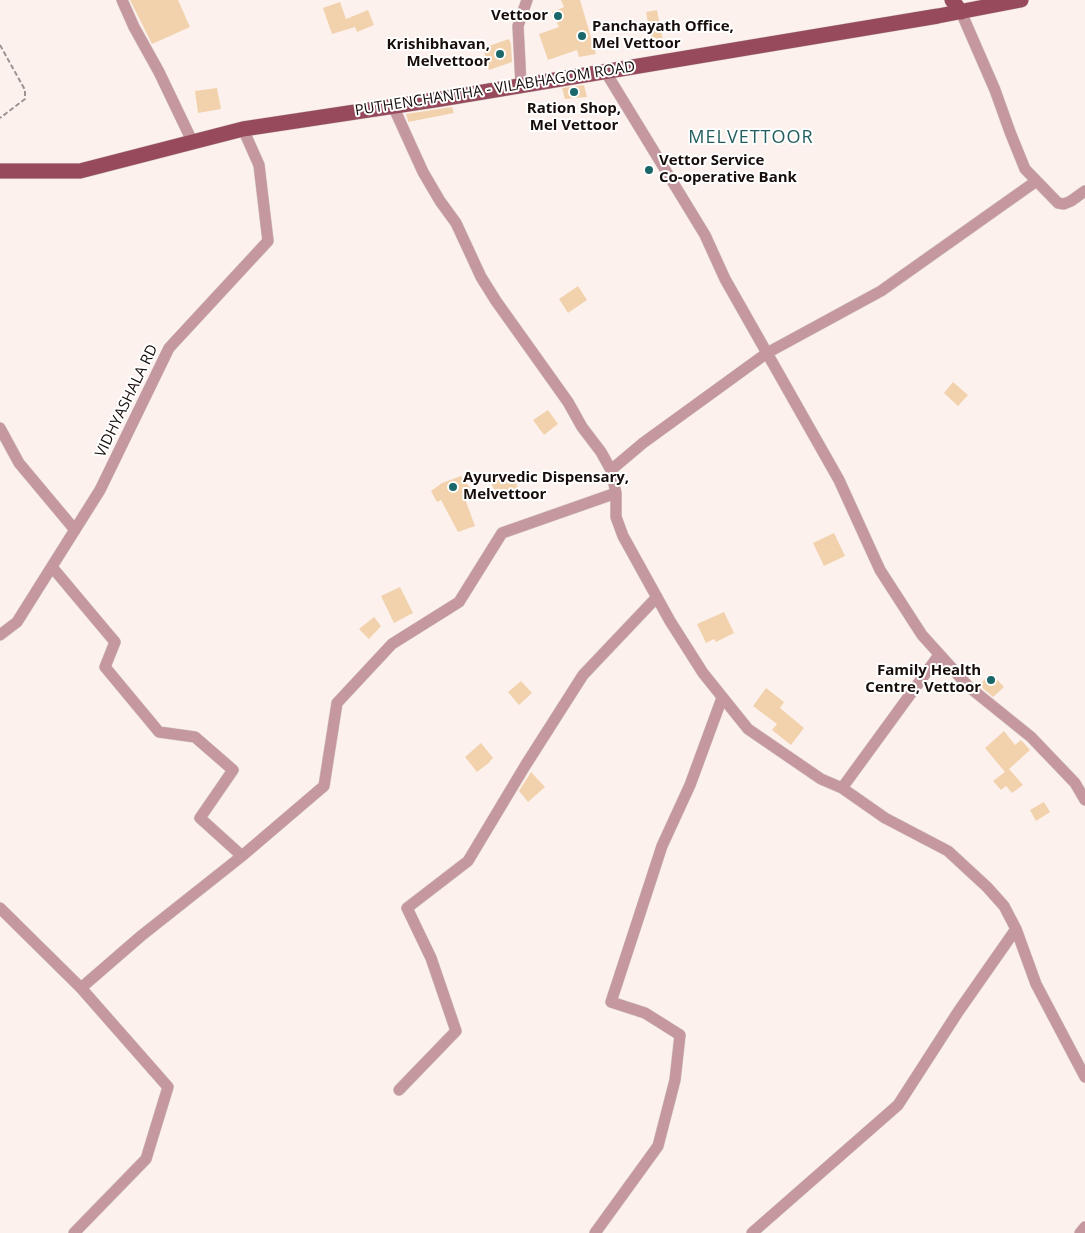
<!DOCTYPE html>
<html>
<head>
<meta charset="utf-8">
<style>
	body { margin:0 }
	canvas { display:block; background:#fcf1ed }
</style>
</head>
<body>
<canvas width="1085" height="1233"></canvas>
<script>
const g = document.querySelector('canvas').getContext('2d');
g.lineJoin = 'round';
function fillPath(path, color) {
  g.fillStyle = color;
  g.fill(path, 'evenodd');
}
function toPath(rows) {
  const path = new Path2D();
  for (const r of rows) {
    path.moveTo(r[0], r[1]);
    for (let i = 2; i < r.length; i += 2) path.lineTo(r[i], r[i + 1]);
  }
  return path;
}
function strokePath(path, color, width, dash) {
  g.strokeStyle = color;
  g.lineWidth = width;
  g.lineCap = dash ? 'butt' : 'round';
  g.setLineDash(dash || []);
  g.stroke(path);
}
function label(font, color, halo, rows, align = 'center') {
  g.font = font + ' "Open Sans",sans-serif';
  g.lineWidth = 4;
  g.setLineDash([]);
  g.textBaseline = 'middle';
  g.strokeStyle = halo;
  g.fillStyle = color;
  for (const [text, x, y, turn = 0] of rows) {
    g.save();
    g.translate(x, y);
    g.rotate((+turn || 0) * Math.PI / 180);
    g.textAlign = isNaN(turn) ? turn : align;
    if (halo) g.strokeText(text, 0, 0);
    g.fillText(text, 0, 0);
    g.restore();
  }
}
const building = toPath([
	[130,0,178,0,190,27,152,44],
	[561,0,580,0,596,54,579,57,577,50,548,60,539,34,559,27,552,12,564,7],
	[340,2,346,19,368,10,374,25,357,32,355,27,332,34,323,8],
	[657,10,663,41,652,43,646,12],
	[509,39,511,44,512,62,489,70,483,48],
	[584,85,587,97,565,99,562,88],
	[217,88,221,109,198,113,195,91],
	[452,107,454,113,408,122,408,120,406,114],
	[578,286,587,300,568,313,559,299],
	[953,382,968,395,958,406,944,393],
	[548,410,558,424,544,435,533,420],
	[513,475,519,491,511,493,513,497,503,500,501,497,497,498,491,482],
	[461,476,474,493,465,499,475,526,458,532,441,500,437,502,431,491,442,483],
	[834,533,845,556,824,566,813,543],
	[400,587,413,613,394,623,381,596],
	[724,612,734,633,716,642,714,639,706,643,697,624],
	[374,617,381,626,369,639,359,629],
	[991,673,1004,687,993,697,979,685],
	[521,681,532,693,519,705,508,692],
	[766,688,784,702,780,708,804,728,791,745,772,730,777,724,753,706],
	[1004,731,1015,745,1021,740,1030,750,1009,769,1023,785,1012,793,1006,786,1001,790,993,781,1005,772,985,748],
	[481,743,493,758,489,762,490,762,477,772,465,757],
	[531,772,545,787,528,802,519,791],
	[1044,802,1050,812,1036,821,1030,810]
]);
const path = toPath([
	[0,45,25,90,25,99,0,118]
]);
const minor = toPath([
	[122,0,134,27,159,72,193,143],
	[961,12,995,90,1010,132,1025,169,1058,203,1064,204,1071,201,1085,191],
	[605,71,705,235,725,279,839,480,880,570,922,635,969,687,1031,737,1075,783,1085,800],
	[521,85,518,26,527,0],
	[393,106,423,172,440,201,456,223,481,277,496,301,568,402,582,427,601,452,611,470,616,493,616,517,623,536,670,621,703,673,748,729,821,779,842,788,885,818,948,851,987,887,1004,906,1016,929,1036,984,1085,1077],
	[0,428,19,463,75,530],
	[611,470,643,443,767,353,881,291,1035,182],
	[52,567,115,642,105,667,159,732,195,737,233,770,200,818,242,856],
	[0,635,17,622,100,490,169,348,268,241,259,165,243,129],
	[842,788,939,655],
	[0,908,81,988,168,1087,146,1159,74,1233],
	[81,988,141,936,242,856,324,786,337,703,392,644,459,602,502,533,616,493],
	[399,1090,456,1031,431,958,407,908,468,861,525,766,583,675,657,597],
	[595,1233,658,1146,675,1080,680,1035,645,1013,611,1002,662,846,690,785,722,698],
	[752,1233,898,1105,958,1012,1016,929],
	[1080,1233,1085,1227]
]);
const major = toPath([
	[952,0,961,12],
	[0,171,80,171,243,129,441,99,938,16,1021,0]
]);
const markers = [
	[558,16,5,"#196769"],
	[582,36,5,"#196769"],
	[500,54,5,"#196769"],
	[574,92,5,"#196769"],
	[649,170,5,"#196769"],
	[453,487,5,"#196769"],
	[991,680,5,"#196769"]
];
const poiNames = [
	["Vettoor",548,16],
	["Panchayath Office,",592,27,"left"],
	["Mel Vettoor",592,44,"left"],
	["Krishibhavan,",490,45],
	["Melvettoor",490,62],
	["Ration Shop,",574,109,"center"],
	["Mel Vettoor",574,126,"center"],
	["Vettor Service",659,161,"left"],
	["Co-operative Bank",659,178,"left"],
	["Ayurvedic Dispensary,",463,478,"left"],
	["Melvettoor",463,495,"left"],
	["Family Health",981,671],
	["Centre, Vettoor",981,688]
];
const streetNames = [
	["PUTHENCHANTHA - VILABHAGOM ROAD",495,89,-9],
	["VIDHYASHALA RD",127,401,-64]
];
const quarterNames = [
	["MELVETTOOR",751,138]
];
fillPath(building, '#f2d2ad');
strokePath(minor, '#d7cdc9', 12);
strokePath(major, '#d7cdc9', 16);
strokePath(path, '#9e9390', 2, [5, 2.5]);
strokePath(minor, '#c5989f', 11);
strokePath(major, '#964a5b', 15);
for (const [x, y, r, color] of markers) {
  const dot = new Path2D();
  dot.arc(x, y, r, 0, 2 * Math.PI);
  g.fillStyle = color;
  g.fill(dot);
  strokePath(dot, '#fff', 2);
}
label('bold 15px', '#170e0b', '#fff', poiNames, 'right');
label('15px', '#170e0b', '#fff', streetNames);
g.letterSpacing = '1px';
label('18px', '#235d5e', '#fff', quarterNames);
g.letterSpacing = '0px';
</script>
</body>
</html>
